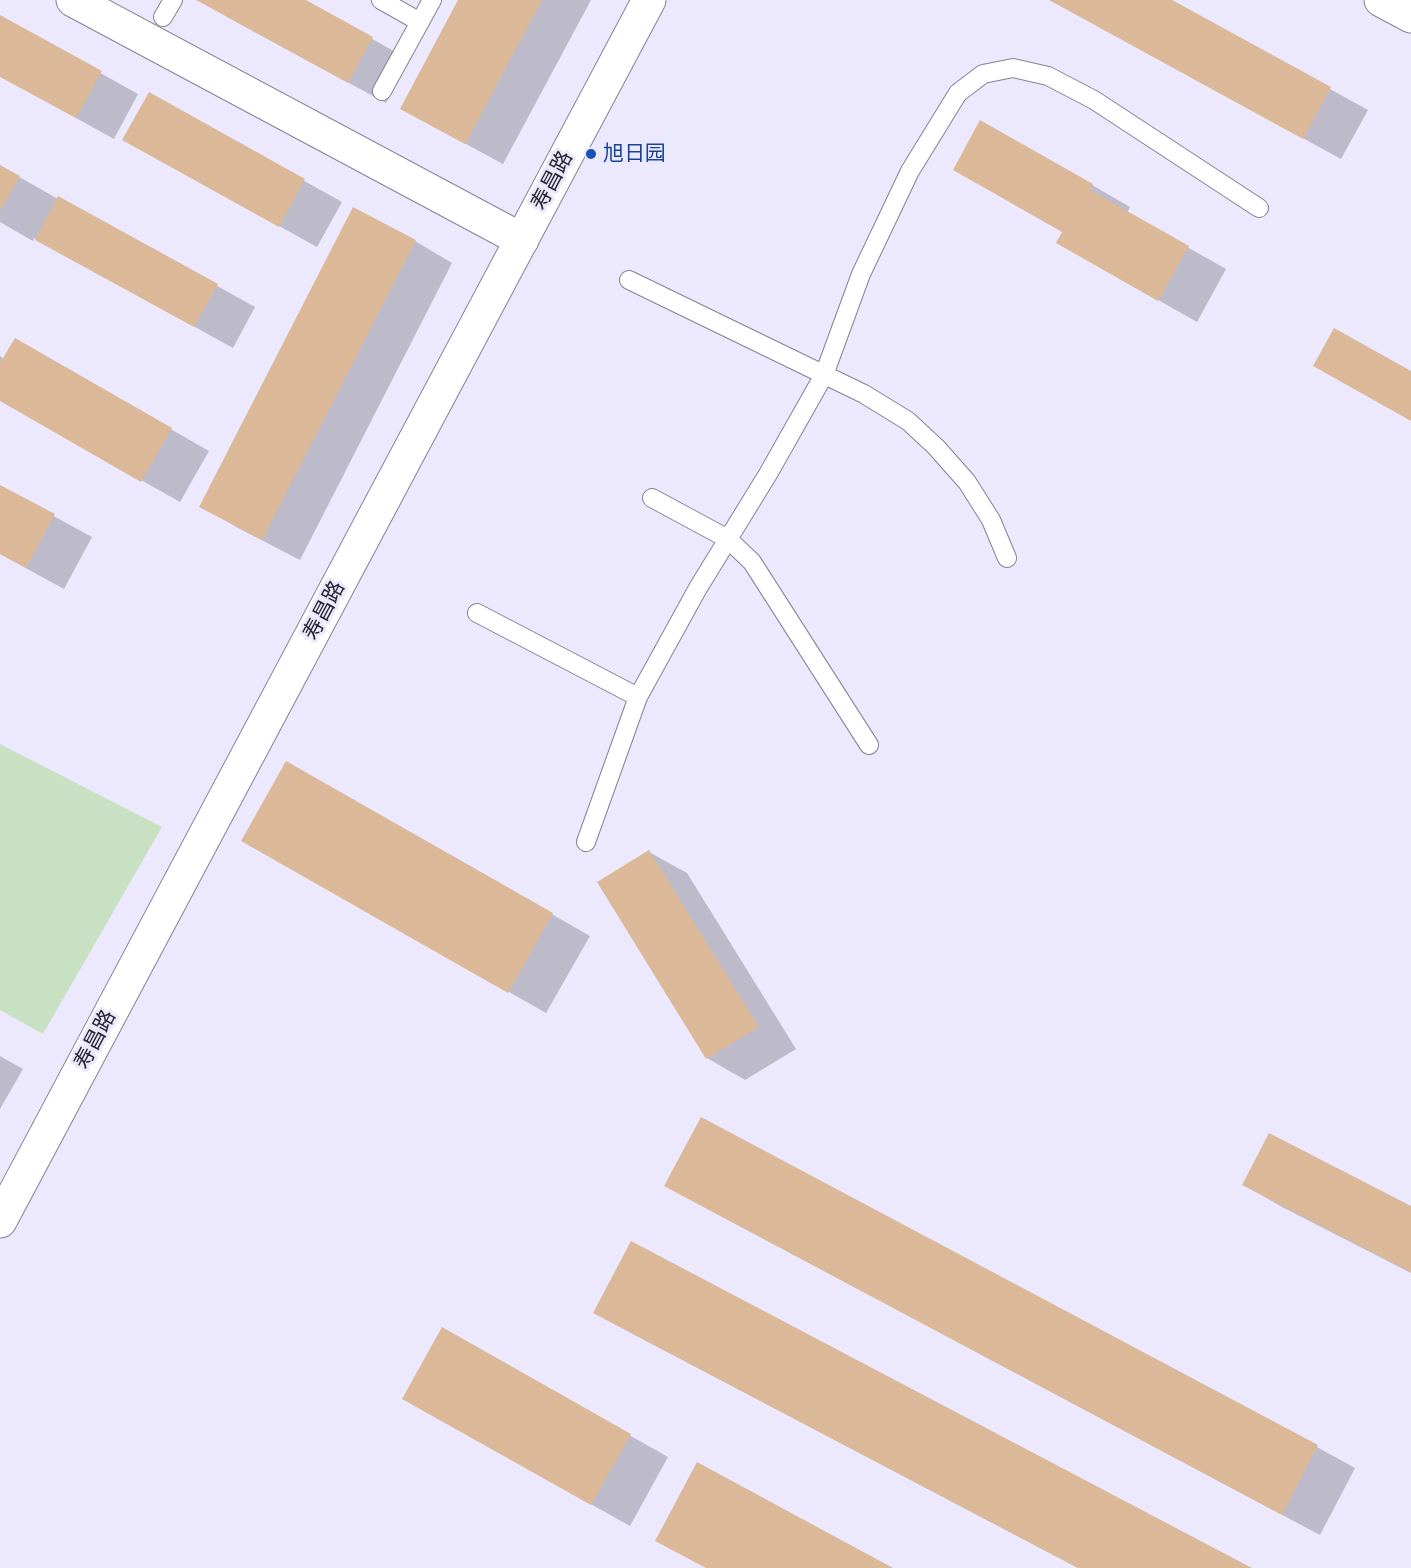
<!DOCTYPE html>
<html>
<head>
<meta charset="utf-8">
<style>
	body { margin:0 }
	canvas { display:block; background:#ece8fd }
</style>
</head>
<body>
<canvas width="1411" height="1568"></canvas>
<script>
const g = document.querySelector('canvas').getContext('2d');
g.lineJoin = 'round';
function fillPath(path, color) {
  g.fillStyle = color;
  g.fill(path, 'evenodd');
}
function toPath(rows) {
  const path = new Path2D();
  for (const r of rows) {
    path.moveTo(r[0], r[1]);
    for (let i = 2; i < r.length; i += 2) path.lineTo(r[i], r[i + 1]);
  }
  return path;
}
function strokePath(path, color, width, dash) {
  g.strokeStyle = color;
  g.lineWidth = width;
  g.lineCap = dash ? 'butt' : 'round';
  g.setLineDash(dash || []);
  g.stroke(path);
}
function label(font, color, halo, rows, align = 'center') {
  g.font = font + ' "DM Sans","Noto Sans SC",sans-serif';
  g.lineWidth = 6;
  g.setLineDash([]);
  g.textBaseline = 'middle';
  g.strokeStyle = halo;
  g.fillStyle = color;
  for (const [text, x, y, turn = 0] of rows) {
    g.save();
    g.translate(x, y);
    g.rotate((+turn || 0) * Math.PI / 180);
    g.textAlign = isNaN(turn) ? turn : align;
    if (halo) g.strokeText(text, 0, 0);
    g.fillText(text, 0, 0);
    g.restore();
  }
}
const green = toPath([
	[0,744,162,827,43,1034,0,1010]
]);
const shadow = toPath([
	[201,0,302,0,410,60,386,103,238,23],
	[460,0,591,0,503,164,440,130],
	[1050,0,1169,0,1368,110,1341,159],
	[0,17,138,94,114,139,0,76],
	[149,94,342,202,317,247,162,161],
	[0,166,58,199,59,198,255,307,233,348,34,238,33,241,0,222],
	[1092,185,1130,207,1127,213,1226,269,1197,322,1058,243],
	[415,241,452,263,300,560,238,528,201,506],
	[15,340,209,451,180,502,0,400,0,356,4,359],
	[0,487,92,537,64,589,0,554],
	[287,763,590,936,546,1013,243,840],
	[649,852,687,873,796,1049,745,1080,707,1058,599,883],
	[0,1056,23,1069,0,1109],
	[701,1119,1317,1447,1355,1468,1320,1535,704,1207],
	[1244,1185,1411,1207,1411,1273,1282,1207],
	[595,1312,1249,1568,1078,1568,633,1334],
	[442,1329,668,1457,630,1526,441,1420]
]);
const building = toPath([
	[196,0,306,0,373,37,348,83],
	[458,0,542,0,465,144,400,109],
	[1049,0,1172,0,1331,87,1303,139],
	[0,15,102,71,76,118,0,77],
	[149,92,305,179,279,227,122,140],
	[980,120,1093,184,1090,190,1189,246,1158,301,1056,243,1062,232,953,170],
	[0,165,20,176,0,211],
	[58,196,218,284,194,327,35,240],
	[353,207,416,240,262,540,199,507],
	[1334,328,1411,371,1411,421,1313,366],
	[15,338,172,428,141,482,0,401,0,363],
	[0,485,55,514,26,568,0,554],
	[286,761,553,913,508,993,241,841],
	[649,850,759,1027,706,1059,597,882],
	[701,1117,1318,1445,1282,1515,664,1186],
	[1269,1133,1411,1206,1411,1272,1242,1185],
	[631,1241,1252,1568,1078,1568,593,1313],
	[442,1327,631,1434,591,1505,402,1399],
	[697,1462,893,1568,706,1568,655,1541]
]);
const service = toPath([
	[381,0,420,22],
	[163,17,173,0],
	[382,91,432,0],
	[629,280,864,394,908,421,936,447,967,482,991,520,1007,558],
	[652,498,728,539,752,562,869,745],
	[477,613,638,697],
	[586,842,638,697,698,588,768,474,824,375,861,274,910,171,958,93,983,74,1013,68,1048,76,1094,100,1259,208]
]);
const minor = toPath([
	[73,0,522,240]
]);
const tertiary = toPath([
	[1381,0,1411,16],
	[0,1221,649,0]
]);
const markers = [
	[591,154,6,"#1a4fb4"]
];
const transitNames = [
	["旭日园",603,154]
];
const streetNames = [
	["寿昌路",553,181,-62],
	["寿昌路",325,611,-62],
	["寿昌路",96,1040,-62]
];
fillPath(green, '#c9e1c3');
fillPath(shadow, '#0003');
fillPath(building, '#dbb998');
strokePath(service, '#868295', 20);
strokePath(minor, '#868295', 35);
strokePath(tertiary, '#868295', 35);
strokePath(service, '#fff', 18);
strokePath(minor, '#fff', 33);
strokePath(tertiary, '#fff', 33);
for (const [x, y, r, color] of markers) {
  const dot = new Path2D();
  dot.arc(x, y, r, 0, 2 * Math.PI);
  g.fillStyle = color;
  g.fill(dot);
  strokePath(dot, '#ece8fd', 2);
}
label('21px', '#164399', '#ece8fd', transitNames, 'left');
label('21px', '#26242c', '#ece8fd', streetNames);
</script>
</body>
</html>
